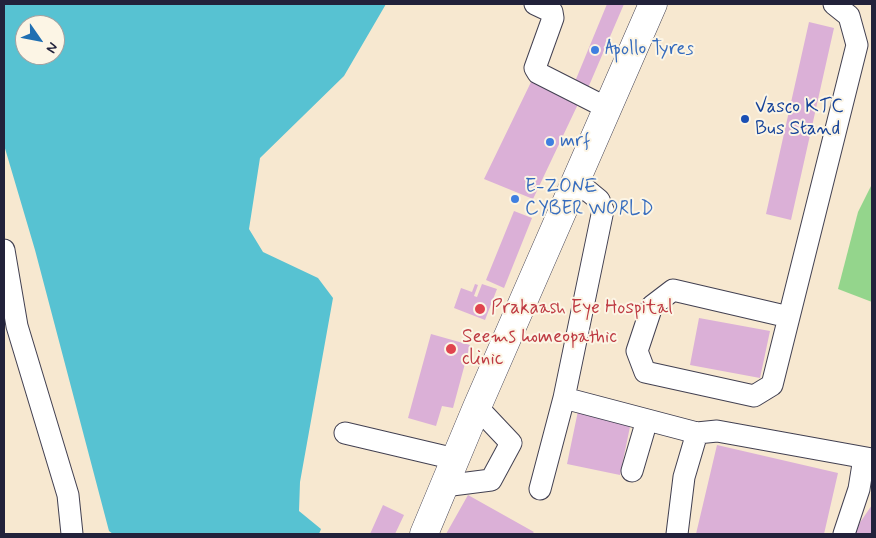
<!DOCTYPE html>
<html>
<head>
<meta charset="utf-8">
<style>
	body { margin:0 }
	#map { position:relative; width:876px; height:538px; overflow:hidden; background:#f7e8d0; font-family:Mynerve,sans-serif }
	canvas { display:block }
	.frame { position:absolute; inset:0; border:5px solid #22223b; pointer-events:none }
	.north { position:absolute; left:15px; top:15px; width:50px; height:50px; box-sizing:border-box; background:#fcf5e5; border:1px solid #a5a1a1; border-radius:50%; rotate:123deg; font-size:14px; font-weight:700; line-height:20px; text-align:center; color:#22223b }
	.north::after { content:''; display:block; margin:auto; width:18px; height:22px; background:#1f6fb2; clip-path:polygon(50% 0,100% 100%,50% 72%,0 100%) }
</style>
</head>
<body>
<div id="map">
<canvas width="876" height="538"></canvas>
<div class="frame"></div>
<div class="north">N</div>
</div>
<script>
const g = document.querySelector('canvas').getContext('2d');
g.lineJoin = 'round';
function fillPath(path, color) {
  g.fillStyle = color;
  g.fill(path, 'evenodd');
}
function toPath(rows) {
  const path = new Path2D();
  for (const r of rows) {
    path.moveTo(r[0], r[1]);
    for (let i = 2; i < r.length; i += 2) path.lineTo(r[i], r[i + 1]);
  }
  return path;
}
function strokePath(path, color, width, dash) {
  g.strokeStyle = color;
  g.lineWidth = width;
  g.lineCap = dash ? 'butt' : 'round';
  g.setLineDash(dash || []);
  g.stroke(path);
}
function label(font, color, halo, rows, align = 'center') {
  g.font = font + ' Mynerve,sans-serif';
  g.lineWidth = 4;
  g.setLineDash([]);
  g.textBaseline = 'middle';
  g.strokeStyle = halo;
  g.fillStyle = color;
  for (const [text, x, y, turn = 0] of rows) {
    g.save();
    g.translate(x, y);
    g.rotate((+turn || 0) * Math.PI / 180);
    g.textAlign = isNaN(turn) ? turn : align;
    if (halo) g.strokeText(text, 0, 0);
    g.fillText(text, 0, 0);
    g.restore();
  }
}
const green = toPath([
	[872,184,872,302,838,289,858,212]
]);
const water = toPath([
	[4,4,386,4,344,76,260,158,249,229,263,252,318,278,333,298,300,482,299,511,321,529,319,534,113,534,109,531,35,250,4,145],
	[25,25,55,25,55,55,25,55]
]);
const building = toPath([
	[607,4,624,4,588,88,574,84],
	[809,22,834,28,791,220,766,214],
	[532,80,579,102,533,199,484,179],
	[514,211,532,218,504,288,486,280],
	[475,284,478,285,474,296,477,297,482,284,497,289,485,320,454,308,461,288,472,292],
	[699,318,770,331,760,378,690,365],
	[431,334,470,345,453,408,442,406,436,426,408,418],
	[578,411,631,422,620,475,567,464],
	[717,445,838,473,824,534,696,534],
	[468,495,534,532,532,534,446,534],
	[383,505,404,515,395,534,370,534],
	[872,505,872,534,852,534]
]);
const minor = toPath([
	[535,4,552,12,553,18,535,68,538,73,607,108],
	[4,250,17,326,68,495,72,534],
	[789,317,673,290,652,306,637,351,645,372,754,396,772,385,857,45,849,16,834,4],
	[564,398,697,433],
	[345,433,455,459],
	[632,471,647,420],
	[444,486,491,480,511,443,477,407],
	[540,489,564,398,603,210,599,200,576,181],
	[677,534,684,477,697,433,717,431,872,459],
	[844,534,859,489,864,458]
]);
const major = toPath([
	[424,534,477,407,653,4]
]);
const markers = [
	[595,50,5,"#3f7fe0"],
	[745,119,5,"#1a4fb4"],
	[550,142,5,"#3f7fe0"],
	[515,199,5,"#3f7fe0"],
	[480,309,6,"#e0444e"],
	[451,349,6,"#e0444e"]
];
const shopNames = [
	["Apollo Tyres",605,50],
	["mrf",560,142],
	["E-ZONE",525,188],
	["CYBER WORLD",525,210]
];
const transitNames = [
	["Vasco KTC",755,108],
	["Bus Stand",755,130]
];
const healthNames = [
	["Prakaash Eye Hospital",491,309],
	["Seems homeopathic",462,338],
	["clinic",462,360]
];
fillPath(green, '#94d58c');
fillPath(water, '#57c2d2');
fillPath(building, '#dbb0d7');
strokePath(minor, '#424051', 23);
strokePath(major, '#424051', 29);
strokePath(minor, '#fff', 21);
strokePath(major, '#fff', 28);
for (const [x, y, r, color] of markers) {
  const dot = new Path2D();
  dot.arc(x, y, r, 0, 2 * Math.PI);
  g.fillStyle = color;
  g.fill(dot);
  strokePath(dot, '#fcf5e5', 2);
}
label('19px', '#366cbe', '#fcf5e5', shopNames, 'left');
label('19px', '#164399', '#fcf5e5', transitNames, 'left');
label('19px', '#be3a42', '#fcf5e5', healthNames, 'left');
</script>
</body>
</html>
